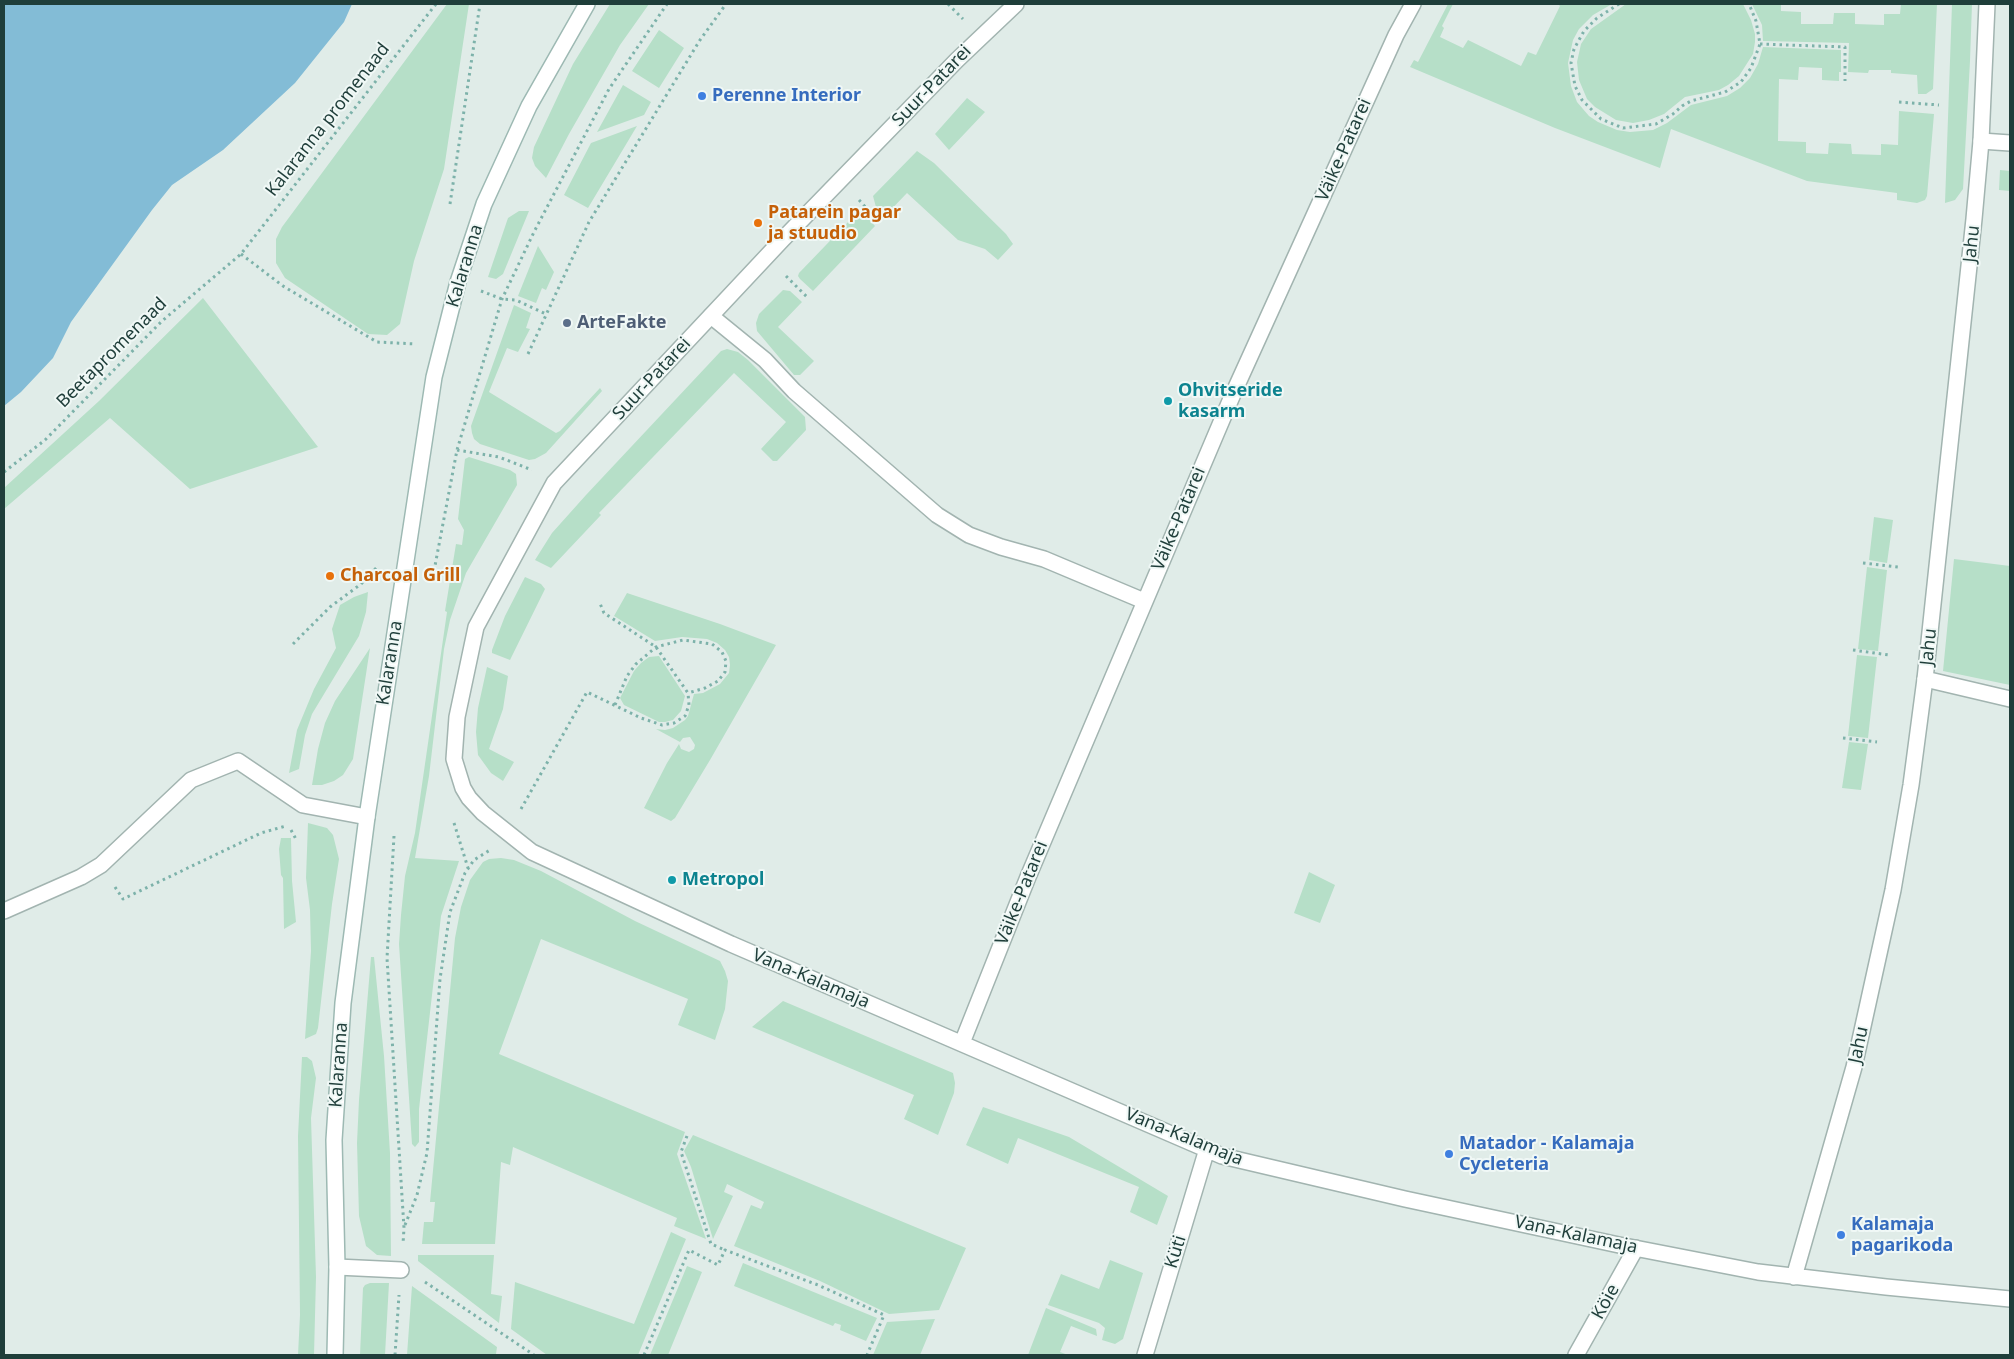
<!DOCTYPE html>
<html>
<head>
<meta charset="utf-8">
<style>
	body { margin:0 }
	#map { position:relative; width:2014px; height:1359px; overflow:hidden; background:#e0ece8; font-family:"Noto Sans",sans-serif }
	canvas { display:block }
	.frame { position:absolute; inset:0; border:5px solid #1f3e3a; pointer-events:none }
</style>
</head>
<body>
<div id="map">
<canvas width="2014" height="1359"></canvas>
<div class="frame"></div>
</div>
<script>
const g = document.querySelector('canvas').getContext('2d');
g.lineJoin = 'round';
function fillPath(path, color) {
  g.fillStyle = color;
  g.fill(path, 'evenodd');
}
function toPath(rows) {
  const path = new Path2D();
  for (const r of rows) {
    path.moveTo(r[0], r[1]);
    for (let i = 2; i < r.length; i += 2) path.lineTo(r[i], r[i + 1]);
  }
  return path;
}
function strokePath(path, color, width, dash) {
  g.strokeStyle = color;
  g.lineWidth = width;
  g.lineCap = dash ? 'butt' : 'round';
  g.setLineDash(dash || []);
  g.stroke(path);
}
function label(font, color, halo, rows, align = 'center') {
  g.font = font + ' "Noto Sans",sans-serif';
  g.lineWidth = 4;
  g.setLineDash([]);
  g.textBaseline = 'middle';
  g.strokeStyle = halo;
  g.fillStyle = color;
  for (const [text, x, y, turn = 0] of rows) {
    g.save();
    g.translate(x, y);
    g.rotate((+turn || 0) * Math.PI / 180);
    g.textAlign = isNaN(turn) ? turn : align;
    if (halo) g.strokeText(text, 0, 0);
    g.fillText(text, 0, 0);
    g.restore();
  }
}
const green = toPath([
	[447,4,469,4,444,169,414,261,400,324,387,335,368,334,285,278,276,263,276,239,282,227],
	[610,4,649,4,620,45,569,134,546,178,535,166,532,158,534,147,573,64],
	[1448,4,1453,4,1442,26,1444,28,1440,37,1463,48,1468,40,1521,66,1528,52,1536,55,1560,6,1558,4,1612,4,1593,15,1579,29,1573,40,1568,63,1571,86,1577,102,1589,116,1598,122,1617,130,1630,132,1653,130,1667,123,1691,105,1727,96,1740,88,1750,78,1758,64,1763,47,1841,50,1841,72,1839,72,1839,81,1822,80,1822,68,1799,67,1798,80,1779,79,1778,141,1806,142,1806,153,1828,154,1829,143,1851,144,1852,154,1881,155,1881,144,1898,145,1899,111,1934,114,1927,196,1925,200,1917,203,1897,200,1897,193,1807,181,1671,129,1660,168,1555,128,1410,67,1414,60,1418,62],
	[1626,4,1743,4,1751,20,1755,34,1755,42,1753,54,1739,76,1728,85,1719,90,1685,97,1664,114,1649,120,1633,123,1616,120,1595,107,1587,99,1579,80,1577,62,1581,44,1591,29],
	[1752,4,1781,4,1781,11,1801,12,1801,24,1833,24,1834,13,1855,13,1855,24,1884,25,1884,14,1900,14,1901,4,1937,4,1933,89,1926,94,1918,94,1917,75,1891,73,1891,70,1869,70,1868,73,1848,72,1849,43,1763,41,1762,25],
	[1952,4,1972,4,1970,61,1963,189,1955,200,1945,203],
	[659,30,684,48,659,88,632,71],
	[623,85,651,102,644,115,597,132],
	[967,98,985,112,949,150,935,134],
	[637,126,588,208,564,195,591,143],
	[917,151,934,163,1006,234,1013,244,998,260,985,249,958,240,907,193,883,218,877,211,873,196],
	[2000,170,2010,171,2010,191,1999,190],
	[519,211,529,211,503,274,496,279,488,277,508,218],
	[858,214,865,215,875,226,813,291,800,279,798,276,799,273,852,218],
	[538,246,554,272,546,290,542,288,536,303,518,296],
	[783,290,790,291,802,302,778,327,814,361,800,375,794,375,757,331,756,323,759,314],
	[203,298,318,447,190,489,110,418,4,509,4,488,99,401],
	[514,305,531,313,526,328,530,329,518,352,507,348,489,392,556,433,560,431,600,388,602,391,546,453,535,459,529,460,480,444,474,439,472,433,471,426],
	[727,349,738,352,748,360,805,417,806,430,777,461,773,461,761,449,786,422,734,373,599,513,601,515,551,568,535,560,552,533,586,495,721,351],
	[469,457,510,470,516,474,517,485,466,573,450,620,444,649,429,776,415,858,459,861,441,916,419,1109,419,1142,415,1147,412,1144,399,944,401,915,405,876,415,833,447,612,445,611,456,544,462,545,464,530,458,519,465,459],
	[1874,517,1893,520,1887,563,1869,560],
	[1954,559,2010,566,2010,685,1943,671],
	[1867,567,1887,570,1878,651,1858,649],
	[525,577,541,584,545,589,510,660,492,653,492,650,505,616],
	[368,592,366,612,359,636,312,714,305,735,299,769,289,773,297,730,314,689,336,648,332,629,340,605,354,597],
	[627,593,720,624,776,645,710,760,675,818,671,821,644,808,667,763,679,744,681,749,689,752,694,749,695,745,690,737,683,738,680,742,656,729,665,730,673,728,685,720,688,716,694,694,703,693,720,684,729,673,730,665,729,657,725,650,717,643,707,639,682,637,655,641,614,616],
	[370,648,353,759,343,775,334,781,322,785,312,785,318,749,325,723,335,701],
	[1857,655,1877,657,1868,738,1848,736],
	[659,656,685,696,681,711,673,720,665,722,659,722,624,705,620,698,634,671,641,663,649,657],
	[487,667,508,676,503,709,489,749,514,762,503,781,491,773,478,755,476,732,478,708],
	[1849,742,1868,744,1861,790,1842,788],
	[308,823,327,828,333,835,339,859,332,904,318,1028,316,1034,305,1039,311,951,310,910,306,878],
	[281,838,291,838,292,881,296,922,284,929,283,878,281,875,279,849],
	[501,858,514,860,541,871,635,921,720,961,725,971,728,981,725,1009,715,1040,678,1025,688,999,541,939,499,1054,685,1132,677,1154,706,1239,674,1226,677,1218,513,1147,510,1165,501,1162,495,1244,422,1244,424,1222,433,1222,435,1202,430,1202,455,938,461,907,470,880,483,862,489,859],
	[1309,872,1335,885,1320,923,1294,913],
	[371,957,374,957,384,1056,390,1153,391,1256,377,1255,366,1246,359,1216,357,1143,359,1100],
	[783,1001,953,1073,955,1083,954,1093,938,1135,904,1119,914,1095,752,1027],
	[302,1057,307,1057,312,1061,316,1078,311,1118,316,1277,314,1355,298,1355,300,1315,298,1136],
	[983,1107,1069,1137,1168,1196,1157,1225,1130,1212,1139,1187,1018,1138,1008,1164,966,1145],
	[693,1135,966,1248,939,1310,889,1314,820,1281,734,1246,751,1205,761,1209,764,1202,727,1184,724,1192,733,1196,713,1239,691,1167,684,1151],
	[671,1232,686,1239,638,1355,547,1355,511,1329,515,1282,634,1324],
	[418,1255,494,1255,491,1294,502,1296,499,1323,418,1261],
	[1110,1260,1143,1273,1123,1339,1115,1344,1102,1340,1105,1328,1099,1323,1048,1305,1061,1274,1099,1289],
	[743,1263,877,1318,866,1341,840,1330,841,1325,835,1323,833,1326,734,1286],
	[687,1266,702,1272,668,1355,650,1355],
	[370,1283,389,1283,385,1355,360,1355,363,1288,365,1285],
	[412,1286,497,1347,496,1354,407,1355],
	[1046,1308,1096,1329,1097,1336,1071,1326,1060,1352,1068,1355,1028,1355],
	[935,1319,920,1355,873,1355,887,1322]
]);
const water = toPath([
	[4,4,352,4,344,22,295,83,223,150,172,185,152,210,71,322,53,358,21,392,4,406]
]);
const path = toPath([
	[948,4,963,19],
	[1619,4,1597,18,1584,31,1574,49,1571,63,1575,86,1582,100,1601,119,1623,128,1656,124,1673,114,1682,106,1691,101,1725,92,1741,82,1751,68,1760,44,1756,21,1749,4],
	[1760,44,1845,47,1845,81],
	[1899,102,1939,105],
	[859,200,879,222],
	[450,204,480,4],
	[241,254,283,286,377,342,416,344],
	[786,276,807,297],
	[481,291,502,299,516,300,546,314],
	[528,354,589,222,700,40,726,4],
	[457,450,499,457,532,470],
	[4,472,45,440,162,321,241,254,436,4],
	[1863,563,1898,567],
	[434,571,457,450,502,299,534,232,609,89,667,4],
	[293,644,330,607,361,584,377,567],
	[1853,650,1889,655],
	[615,705,627,676,636,664,656,647,683,640,712,644,722,652,726,661,725,672,718,681,705,688,688,693],
	[1843,738,1877,742],
	[521,809,587,692,641,718,662,725,674,723,685,716,689,705,688,693,656,647,604,613,599,601],
	[454,823,468,868],
	[291,830,297,841],
	[394,836,387,958,404,1228,403,1244],
	[115,887,123,899,261,833,286,826],
	[687,1136,681,1152,711,1244,725,1250],
	[405,1225,417,1195,427,1153,440,979,450,912,465,873,474,860,490,850],
	[425,1282,534,1355],
	[395,1355,399,1295],
	[644,1355,689,1250,718,1265,725,1250,818,1285,884,1315,867,1355]
]);
const lane = toPath([
	[1981,141,2010,143],
	[711,316,765,360,794,391,937,515,969,535,1001,547,1044,559,1144,601],
	[1925,679,2010,699],
	[4,911,81,877,101,865,191,780,238,761,303,805,367,817],
	[337,1267,401,1270]
]);
const street = toPath([
	[1016,4,957,60,782,240,554,483,476,627,457,717,454,759,463,788,469,798,483,813,532,852,731,944,1222,1156,1405,1199,1619,1245,1758,1272,1886,1287,2010,1299],
	[962,1043,1028,877,1233,394,1396,35,1413,4],
	[1794,1277,1854,1067,1893,890,1911,785,1925,679,1974,219,1981,141,1987,4],
	[1145,1355,1207,1149],
	[1576,1355,1636,1248]
]);
const secondary = toPath([
	[335,1355,337,1267,334,1140,343,1003,367,817,434,377,458,282,484,204,529,106,587,4]
]);
const markers = [
	[702,96,5,"#3f7fe0"],
	[758,223,5,"#e8710a"],
	[567,323,5,"#5c6f8a"],
	[1168,401,5,"#0f9aa8"],
	[330,576,5,"#e8710a"],
	[672,880,5,"#0f9aa8"],
	[1449,1154,5,"#3f7fe0"],
	[1841,1235,5,"#3f7fe0"]
];
const streetNames = [
	["Suur-Patarei",932,86,-46],
	["Kalaranna promenaad",328,120,-52],
	["Väike-Patarei",1344,150,-66],
	["Jahu",1972,244,-84],
	["Kalaranna",465,266,-73],
	["Beetapromenaad",112,353,-45],
	["Suur-Patarei",652,379,-47],
	["Väike-Patarei",1179,519,-67],
	["Jahu",1929,647,-84],
	["Kalaranna",390,663,-81],
	["Väike-Patarei",1022,893,-68],
	["Vana-Kalamaja",811,979,23],
	["Jahu",1859,1045,-78],
	["Kalaranna",339,1065,-86],
	["Vana-Kalamaja",1184,1137,22],
	["Vana-Kalamaja",1576,1235,12],
	["Küti",1176,1252,-73],
	["Köie",1606,1302,-61]
];
const shopNames = [
	["Perenne Interior",712,96],
	["Matador - Kalamaja",1459,1144],
	["Cycleteria",1459,1165],
	["Kalamaja",1851,1225],
	["pagarikoda",1851,1246]
];
const foodNames = [
	["Patarein pagar",768,213],
	["ja stuudio",768,234],
	["Charcoal Grill",340,576]
];
const serviceNames = [
	["ArteFakte",577,323]
];
const cultureNames = [
	["Ohvitseride",1178,391],
	["kasarm",1178,412],
	["Metropol",682,880]
];
fillPath(green, '#b6dfc8');
fillPath(water, '#83bcd6');
strokePath(lane, '#a2b4b0', 18);
strokePath(street, '#a2b4b0', 18);
strokePath(secondary, '#9db9b3', 18);
strokePath(path, '#7db2aa', 3, [2.5, 4]);
strokePath(lane, '#fff', 15);
strokePath(street, '#fff', 15);
strokePath(secondary, '#fff', 15);
for (const [x, y, r, color] of markers) {
  const dot = new Path2D();
  dot.arc(x, y, r, 0, 2 * Math.PI);
  g.fillStyle = color;
  g.fill(dot);
  strokePath(dot, '#f0f8f6', 2);
}
label('18px', '#1f3e3a', '#f0f8f6', streetNames);
label('bold 18px', '#366cbe', '#f0f8f6', shopNames, 'left');
label('bold 18px', '#c56008', '#f0f8f6', foodNames, 'left');
label('bold 18px', '#4e5e75', '#f0f8f6', serviceNames, 'left');
label('bold 18px', '#0d838f', '#f0f8f6', cultureNames, 'left');
</script>
</body>
</html>
